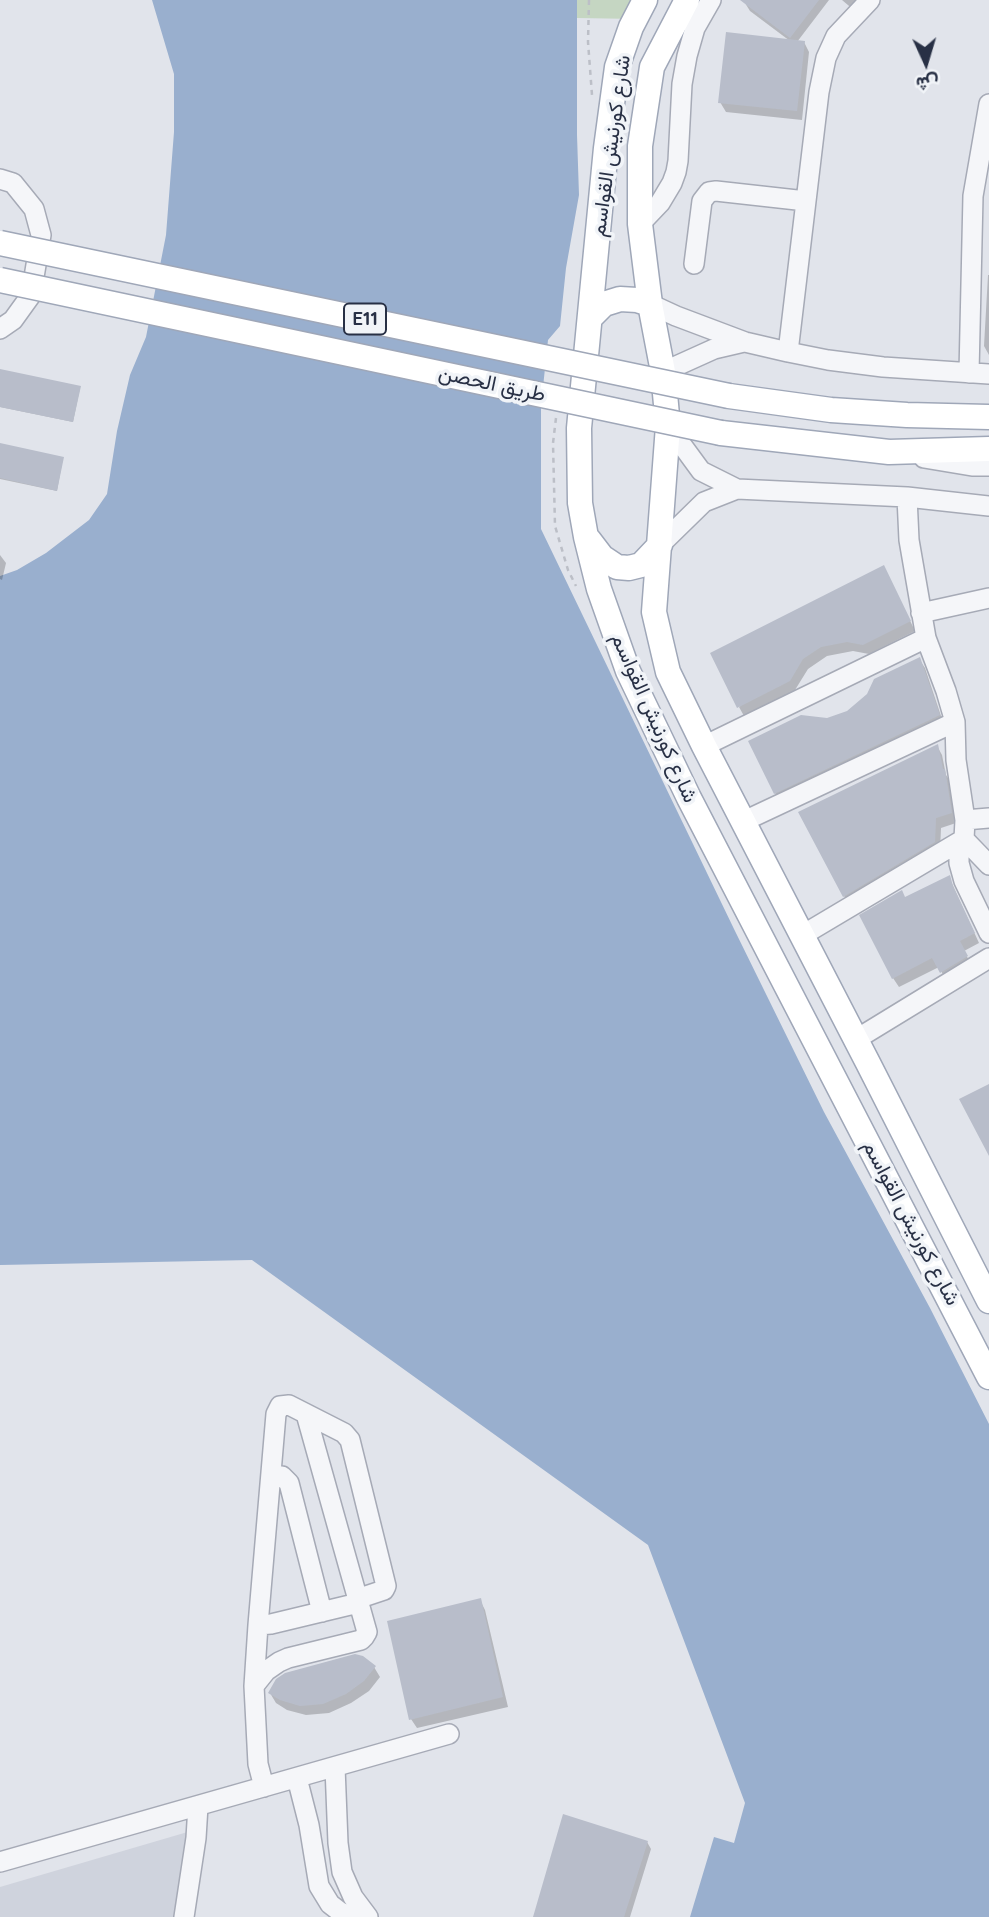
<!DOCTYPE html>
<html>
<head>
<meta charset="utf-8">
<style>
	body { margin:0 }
	#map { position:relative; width:989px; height:1917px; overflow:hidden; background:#e1e4eb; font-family:Quicksand,Vazirmatn,sans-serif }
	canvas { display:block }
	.north { position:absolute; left:891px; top:28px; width:70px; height:70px; -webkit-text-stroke:5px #f1f4f8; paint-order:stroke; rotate:176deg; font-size:19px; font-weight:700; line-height:28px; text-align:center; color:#283045 }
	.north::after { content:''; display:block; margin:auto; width:24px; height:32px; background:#283045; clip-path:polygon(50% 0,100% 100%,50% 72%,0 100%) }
</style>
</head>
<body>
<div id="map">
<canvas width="989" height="1917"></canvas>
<div class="north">ش</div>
</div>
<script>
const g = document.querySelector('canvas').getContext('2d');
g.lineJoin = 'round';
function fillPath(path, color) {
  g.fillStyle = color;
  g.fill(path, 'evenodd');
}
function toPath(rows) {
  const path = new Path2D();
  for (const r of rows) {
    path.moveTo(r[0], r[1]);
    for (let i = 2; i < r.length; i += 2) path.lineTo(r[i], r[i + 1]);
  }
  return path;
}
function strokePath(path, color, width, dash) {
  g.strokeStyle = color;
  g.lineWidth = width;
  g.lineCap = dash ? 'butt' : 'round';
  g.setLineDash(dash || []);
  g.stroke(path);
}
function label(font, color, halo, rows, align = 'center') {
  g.font = font + ' Quicksand,Vazirmatn,sans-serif';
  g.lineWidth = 7;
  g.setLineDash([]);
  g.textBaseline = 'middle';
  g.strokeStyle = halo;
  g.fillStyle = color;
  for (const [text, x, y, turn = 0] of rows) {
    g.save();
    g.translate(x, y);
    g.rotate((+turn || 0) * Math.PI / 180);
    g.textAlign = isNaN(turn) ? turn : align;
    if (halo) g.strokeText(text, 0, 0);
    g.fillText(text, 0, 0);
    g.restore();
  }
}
const built = toPath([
	[191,1831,177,1917,0,1917,0,1887]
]);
const green = toPath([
	[577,0,643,0,638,19,577,18]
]);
const water = toPath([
	[152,0,577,0,577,135,579,195,566,268,560,326,548,340,541,406,541,529,734,929,824,1112,930,1308,989,1424,989,1917,690,1917,714,1837,734,1843,745,1803,648,1545,252,1260,0,1265,0,576,17,570,46,553,89,520,107,494,117,431,130,375,146,337,166,235,174,132,174,74]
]);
const shadow = toPath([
	[747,0,829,0,797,42,804,42,809,52,802,120,726,112,720,102,790,41,750,11,745,3],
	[842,0,865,0,855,11],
	[988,275,989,275,989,355,984,346],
	[0,371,80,388,73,422,0,407],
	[0,444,63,458,57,491,0,479],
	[0,555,6,563,2,580,0,579],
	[889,577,915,631,869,654,853,651,827,656,808,669,795,690,744,716,739,707],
	[919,659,925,668,944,725,781,802,775,793,848,713],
	[937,746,942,755,946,775,950,781,956,823,941,828,940,852,850,905,844,896],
	[949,877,979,943,964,951,972,966,947,982,939,967,899,987,893,978,905,899],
	[480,1600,485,1610,508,1707,417,1728,411,1719],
	[374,1667,380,1677,369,1691,351,1703,329,1713,306,1715,287,1710,276,1703,270,1693],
	[647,1842,651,1849,630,1917,535,1917]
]);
const building = toPath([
	[740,0,819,0,790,38],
	[726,32,805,41,797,111,718,103],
	[0,369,81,386,73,422,0,407],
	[0,443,64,457,57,491,0,478],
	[884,565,911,621,863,645,847,642,821,647,803,659,790,681,737,708,710,653],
	[920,657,940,715,774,794,748,741,801,715,827,718,847,711,867,694,874,679],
	[938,744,943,769,945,769,952,813,936,818,935,842,843,897,798,812],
	[950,875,953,886,975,933,960,941,968,956,940,973,932,958,892,979,859,915,902,890,905,897],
	[989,1084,989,1156,959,1099],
	[481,1598,503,1697,409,1720,387,1621],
	[355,1654,363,1656,376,1666,364,1681,346,1694,323,1704,300,1706,280,1700,268,1693,276,1679,285,1673],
	[563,1814,648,1841,624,1917,533,1917]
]);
const path = toPath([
	[589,0,588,42,592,95],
	[556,418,553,443,555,526,568,570,576,586]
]);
const minor = toPath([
	[0,179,13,183,34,209,41,235,31,295,13,320,0,329],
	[640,224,660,203,672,183,676,172,678,161,682,84,687,56,695,28,711,0],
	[694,264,702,201,709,192,716,191,806,201],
	[650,304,676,316,745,342,788,352,828,360,883,367,989,374],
	[788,352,819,92,826,58,836,36,870,0],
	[663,372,714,349,744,342],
	[969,373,973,196,989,104],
	[668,426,701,471,737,489,907,497,989,506],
	[924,458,972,466,989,466],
	[907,497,909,540,926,638,946,691,955,722,956,760,965,820,964,839,989,865],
	[660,545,704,502,737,489],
	[921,613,989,598],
	[704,746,926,638],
	[965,820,989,818],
	[742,822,955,722],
	[964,839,959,853,959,863,964,881,989,933],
	[801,936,964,839],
	[855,1040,989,958],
	[271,1476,282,1476,289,1483,322,1612],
	[258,1625,271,1624,350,1605,363,1597,384,1590,386,1586,350,1440,344,1433,289,1405,280,1406,276,1414,258,1625,254,1686,258,1764,264,1787],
	[254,1686,266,1671,279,1662,288,1658,361,1640,364,1637,367,1632,306,1414],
	[335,1767,338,1843,342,1872,353,1897,368,1917],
	[297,1778,309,1825,319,1886,330,1904,339,1911,350,1917],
	[0,1862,449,1734],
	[184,1917,196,1838,198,1806]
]);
const major = toPath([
	[645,0,631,27,617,67,606,148,579,428,580,503,586,537,599,589,628,671,689,798,989,1377],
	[687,0,652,67,640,146,640,224,650,304,663,372,668,426,654,612,668,672,704,746,868,1063,989,1301],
	[590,318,604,304,620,299,637,300,650,304],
	[729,396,831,410,907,415,989,417],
	[721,433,889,452,989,449],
	[589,540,602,557,617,567,629,568,641,565,660,545]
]);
const majorBridge = toPath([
	[0,243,729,396],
	[0,280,721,433]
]);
const shields = [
	[365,319,42]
];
const shieldNames = [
	["E11",365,319]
];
const streetNames = [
	["شارع كورنيش القواسم",611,146,-82],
	["طريق الحصن",492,384,12],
	["شارع كورنيش القواسم",654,718,66],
	["شارع كورنيش القواسم",911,1223,62]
];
fillPath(built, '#cfd3dd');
fillPath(green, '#c5d6c2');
fillPath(water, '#99afce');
fillPath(shadow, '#0003');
fillPath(building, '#b8bdca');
strokePath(minor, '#a6aab6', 22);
strokePath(major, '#9fa7b8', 27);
strokePath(path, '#bcbfc7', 2.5, [5, 5]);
strokePath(minor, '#f5f6f9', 19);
strokePath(major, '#fff', 24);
strokePath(majorBridge, '#9fa7b8', 27, []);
strokePath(majorBridge, '#fff', 24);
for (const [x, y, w] of shields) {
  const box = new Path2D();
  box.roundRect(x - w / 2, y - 15.5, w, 31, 5);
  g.fillStyle = '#f1f4f8';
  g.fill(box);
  strokePath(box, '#283045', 2);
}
label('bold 19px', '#283045', null, shieldNames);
label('21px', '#283045', '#f1f4f8', streetNames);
</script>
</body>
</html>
